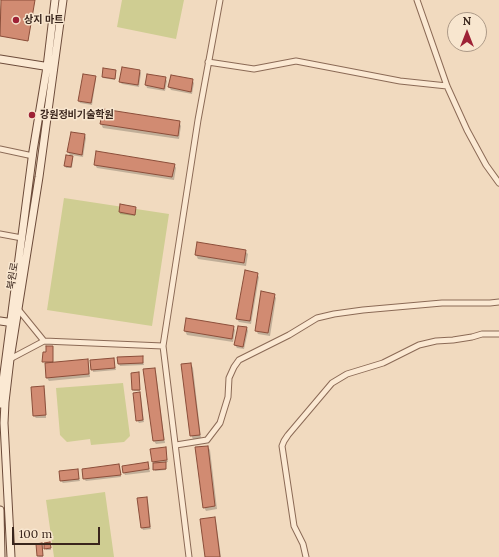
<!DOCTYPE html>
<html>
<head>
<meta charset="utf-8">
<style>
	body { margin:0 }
	#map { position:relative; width:499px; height:557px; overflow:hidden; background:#f1dabf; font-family:Lora,serif }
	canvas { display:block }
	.north { position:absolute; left:447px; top:12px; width:40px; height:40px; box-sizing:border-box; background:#f8e6cf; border:1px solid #ac9987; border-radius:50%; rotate:0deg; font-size:11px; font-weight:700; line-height:16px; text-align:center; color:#39251c }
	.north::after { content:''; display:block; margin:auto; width:14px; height:18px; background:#9e2236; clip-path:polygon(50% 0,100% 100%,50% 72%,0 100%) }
	.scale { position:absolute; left:12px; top:527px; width:88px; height:18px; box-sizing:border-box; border:2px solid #39251c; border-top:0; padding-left:5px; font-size:12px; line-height:14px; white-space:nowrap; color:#39251c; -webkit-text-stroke:3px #f8e6cf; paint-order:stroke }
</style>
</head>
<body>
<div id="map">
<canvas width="499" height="557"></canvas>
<div class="north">N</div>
<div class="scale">100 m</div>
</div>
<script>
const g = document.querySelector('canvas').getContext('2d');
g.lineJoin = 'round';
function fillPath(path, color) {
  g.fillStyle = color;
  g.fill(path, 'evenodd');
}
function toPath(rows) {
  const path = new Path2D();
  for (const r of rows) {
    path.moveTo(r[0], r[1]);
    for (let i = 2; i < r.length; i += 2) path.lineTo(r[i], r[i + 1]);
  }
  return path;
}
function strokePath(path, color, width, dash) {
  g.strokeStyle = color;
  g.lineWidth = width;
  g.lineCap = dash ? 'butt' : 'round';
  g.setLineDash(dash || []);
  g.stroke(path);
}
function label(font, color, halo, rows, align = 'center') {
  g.font = font + ' Lora,"Noto Sans KR",serif';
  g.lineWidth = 3;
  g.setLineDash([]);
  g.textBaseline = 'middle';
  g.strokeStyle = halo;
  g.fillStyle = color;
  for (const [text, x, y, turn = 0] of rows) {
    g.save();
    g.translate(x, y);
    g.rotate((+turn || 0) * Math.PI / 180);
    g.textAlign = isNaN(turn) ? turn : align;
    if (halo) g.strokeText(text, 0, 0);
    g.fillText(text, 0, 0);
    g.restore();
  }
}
const green = toPath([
	[122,0,184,0,176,39,117,27],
	[64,198,169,214,152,326,47,310],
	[123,383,130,436,124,442,91,445,90,439,67,442,60,435,56,388],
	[105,492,114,557,54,557,46,500]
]);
const shadow = toPath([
	[2,0,34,0,28,41,0,36,0,10],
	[116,71,115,80,103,78,103,77],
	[140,71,141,73,139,87,122,84,120,82],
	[95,77,96,79,92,105,80,103,79,101],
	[165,78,167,81,165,91,147,88,146,85],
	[192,80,194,83,192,94,171,90,169,87],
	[179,122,181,126,179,139,103,128,101,124],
	[85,135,86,138,83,157,71,155,73,158,72,168,66,168,65,166,71,157,68,152],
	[174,164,176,168,174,180,97,168,95,165],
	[121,205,135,208,135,216,120,214],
	[245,251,248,254,246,266,198,259,196,255],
	[257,274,259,277,251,324,239,322,237,319],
	[274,295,276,298,270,336,258,334,256,330],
	[187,319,233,327,235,330,233,342,187,335,185,331],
	[247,328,248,331,244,349,237,348,235,345],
	[53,347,53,364,87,361,89,364,90,377,49,381,47,378,46,363,43,361,47,353],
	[142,357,144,365,120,366,119,364],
	[113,359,116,370,93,372,91,361],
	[191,364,193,368,201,438,193,439,191,435],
	[154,369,156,372,165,443,156,444,154,441],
	[139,375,140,391,134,391,133,390],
	[43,387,45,389,46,418,36,418,34,416],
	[139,393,141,396,144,422,139,423,137,420],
	[208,447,210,450,217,509,206,511,204,507],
	[165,448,168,462,165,462,166,470,155,471,153,461],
	[148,463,150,472,125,475,124,473],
	[119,465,121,477,86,481,84,479],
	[77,470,80,481,63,483,61,481],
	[146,498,148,501,151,529,143,530,142,528],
	[214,518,216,521,221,557,206,557],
	[50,543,51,550,46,550,45,544],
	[42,544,43,557,39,557,38,556]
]);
const building = toPath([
	[1,0,35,0,28,41,0,36,1,0],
	[122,67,140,70,138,85,119,82,122,67],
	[103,68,116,70,115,79,102,77,103,68],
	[83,74,96,76,91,103,78,101,83,74],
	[147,74,166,77,164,89,145,85,147,74],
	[171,75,193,79,191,92,168,87,171,75],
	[103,109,180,121,178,136,100,124,103,109],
	[71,132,85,134,82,155,67,152,71,132],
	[96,151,175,164,172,177,94,165,96,151],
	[66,155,73,156,71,167,64,166,66,155],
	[120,204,136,207,135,215,119,212,120,204],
	[197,242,246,250,244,263,195,255,197,242],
	[245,270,258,273,250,321,236,319,245,270],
	[261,291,275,294,268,333,255,331,261,291],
	[186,318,234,326,232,339,184,331,186,318],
	[238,326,247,327,243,347,234,345,238,326],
	[46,346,53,346,53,362,42,362,43,352,46,352,46,346],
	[143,356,143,363,118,364,117,357,143,356],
	[114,358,115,368,91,370,90,360,114,358],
	[88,359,89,374,46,378,45,363,88,359],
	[191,363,200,435,190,436,181,364,191,363],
	[155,368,164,440,153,441,143,369,155,368],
	[139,372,140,390,132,390,131,373,139,372],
	[44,386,46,415,33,416,31,387,44,386],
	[140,392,143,420,136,421,133,393,140,392],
	[208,446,215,506,203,508,195,447,208,446],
	[166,447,167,460,152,462,150,449,166,447],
	[148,462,149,469,123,473,122,466,148,462],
	[166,462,166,469,153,470,153,463,166,462],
	[119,464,121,475,83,479,82,469,119,464],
	[78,469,79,479,60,481,59,471,78,469],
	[147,497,150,527,141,528,137,498,147,497],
	[215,517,220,557,205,557,200,519,215,517],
	[50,542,51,548,44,549,44,543,50,542],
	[42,543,43,556,37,556,36,544,42,543]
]);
const street = toPath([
	[417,0,447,86,467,130,486,165,499,183],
	[208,62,254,69,296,61,400,81,447,86],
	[0,149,33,156],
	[0,234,22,238],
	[18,309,44,341],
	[10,359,44,341,163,346],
	[176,445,207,440,220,423,228,397,229,378,234,367,239,360,289,335,317,318,334,314,363,310,442,303,490,303,499,302],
	[189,557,163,346,198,120,220,0],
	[306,557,303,544,294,526,282,446,284,441,288,435,332,383,347,374,383,363,419,345,436,341,453,340,472,337,482,334,499,334]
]);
const secondary = toPath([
	[0,59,50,67],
	[0,321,14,323],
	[0,404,33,151,47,67,55,0],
	[0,510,1,557],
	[11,557,4,423,5,402,10,359,39,177,63,0]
]);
const markers = [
	[16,20,4,"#9e2236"],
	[32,115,4,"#9e2236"]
];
const poiNames = [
	["상지 마트",24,20],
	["강원정비기술학원",40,115]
];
const streetNames = [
	["북원로",13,276,-81]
];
fillPath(green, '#cfcd92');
fillPath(shadow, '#0003');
fillPath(building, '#d18b72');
strokePath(building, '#8b4e3a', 1);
strokePath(street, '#8b6a56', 7);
strokePath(secondary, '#6c4b3a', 9);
strokePath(street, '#fbe9d3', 5);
strokePath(secondary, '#fbe9d3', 7);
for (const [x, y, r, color] of markers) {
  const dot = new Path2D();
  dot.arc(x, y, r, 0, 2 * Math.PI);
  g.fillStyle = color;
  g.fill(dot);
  strokePath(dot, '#f8e6cf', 1.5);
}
label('bold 10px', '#39251c', '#f8e6cf', poiNames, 'left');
label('10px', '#39251c', '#f8e6cf', streetNames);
</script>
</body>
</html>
